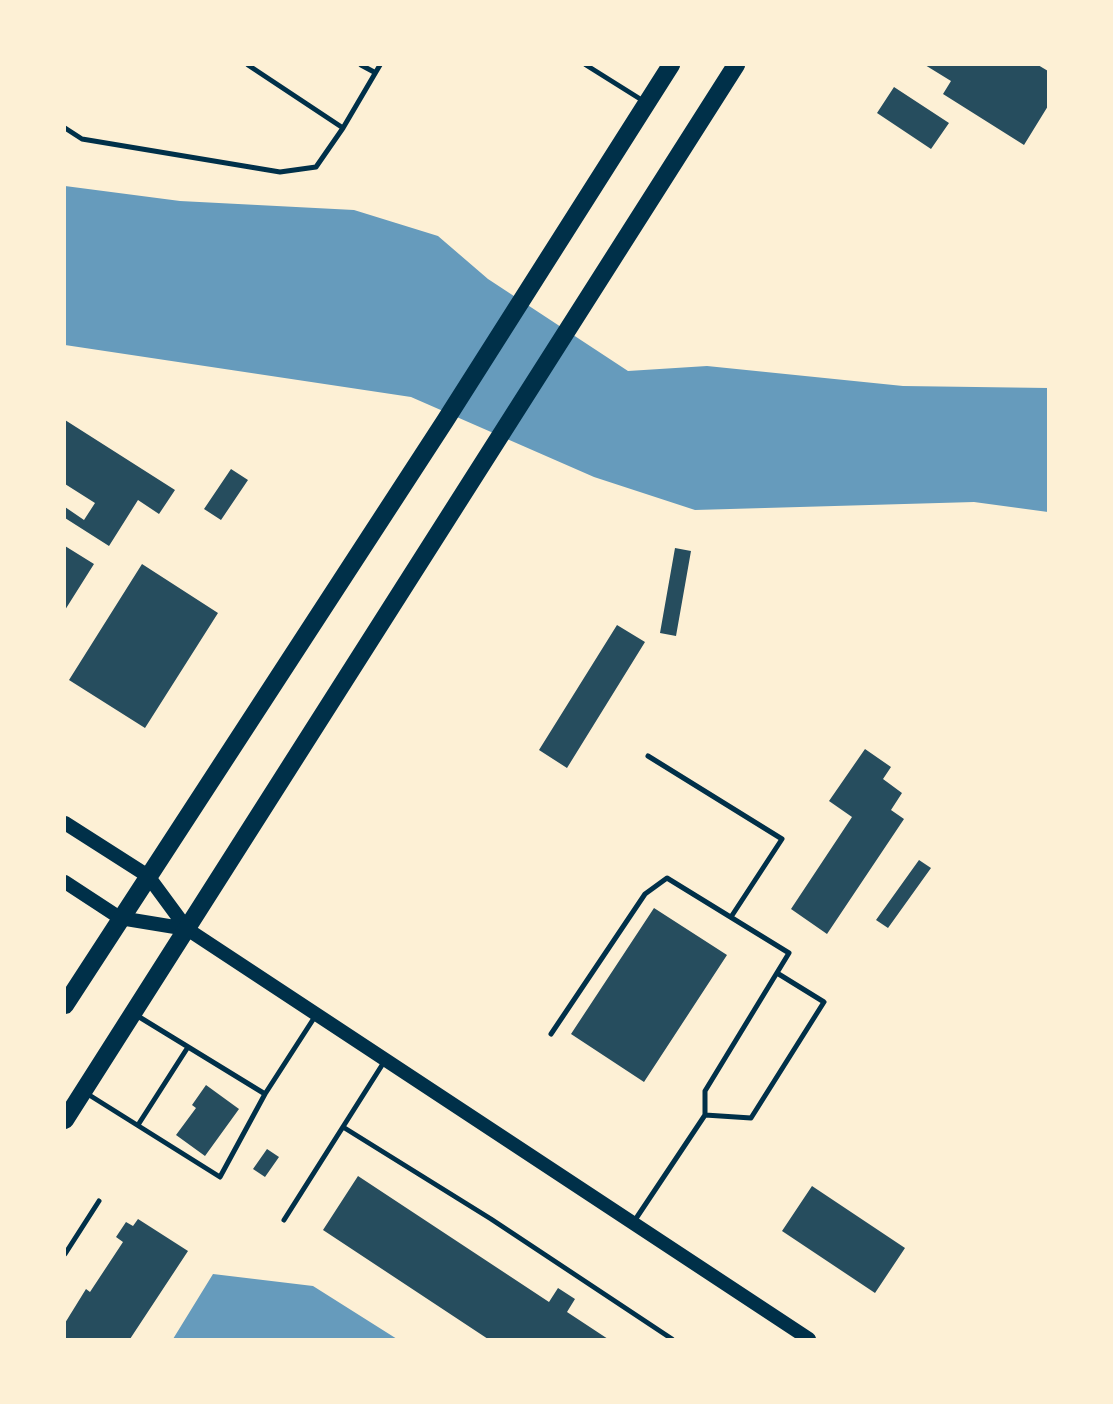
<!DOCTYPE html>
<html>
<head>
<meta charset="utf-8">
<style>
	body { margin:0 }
	#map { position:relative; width:1113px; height:1404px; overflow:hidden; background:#fdf0d5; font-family:"Noto Sans",sans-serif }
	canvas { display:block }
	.frame { position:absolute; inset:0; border:66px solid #fdf0d5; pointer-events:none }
</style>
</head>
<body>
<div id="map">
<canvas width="1113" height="1404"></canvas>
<div class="frame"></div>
</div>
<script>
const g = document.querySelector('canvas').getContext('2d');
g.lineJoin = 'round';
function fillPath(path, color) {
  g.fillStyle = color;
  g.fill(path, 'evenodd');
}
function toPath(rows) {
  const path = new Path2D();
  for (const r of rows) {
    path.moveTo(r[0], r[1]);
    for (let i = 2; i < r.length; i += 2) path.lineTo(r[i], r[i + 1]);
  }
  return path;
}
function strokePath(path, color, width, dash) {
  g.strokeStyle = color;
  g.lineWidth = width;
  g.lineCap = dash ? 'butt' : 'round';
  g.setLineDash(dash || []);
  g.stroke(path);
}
const water = toPath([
	[65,186,180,201,354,210,438,236,488,279,628,371,707,366,903,386,1048,388,1048,512,974,502,695,510,594,477,411,397,65,345],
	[213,1274,313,1286,397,1339,173,1339]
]);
const building = toPath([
	[925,65,1038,65,1048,71,1048,106,1024,145,943,94,951,81],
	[894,87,949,123,931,149,877,113],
	[65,420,175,490,159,514,138,500,109,546,65,518,65,507,84,520,95,503,65,484],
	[231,469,248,480,221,520,204,509],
	[65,546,94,564,65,610],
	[675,548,691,551,676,636,660,633],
	[142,564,218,613,145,728,69,680],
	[617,625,645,642,567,768,539,750],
	[865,749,891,767,883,779,902,793,891,810,904,819,827,934,791,909,852,817,829,801],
	[919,860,931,868,888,928,876,920],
	[654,908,727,955,644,1082,571,1034],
	[206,1085,239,1109,205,1156,176,1135,196,1108,192,1105],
	[267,1149,279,1157,265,1177,253,1169],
	[358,1176,549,1302,558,1288,575,1299,567,1312,608,1339,488,1339,323,1230],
	[812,1186,905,1248,875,1293,782,1231],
	[138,1219,188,1251,130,1339,65,1339,65,1323,86,1289,90,1292,123,1242,116,1237,126,1222,133,1226]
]);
const service = toPath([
	[248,65,343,128],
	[361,65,374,72],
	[586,65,645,102],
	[65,128,82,139,280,172,316,167,343,128,380,65],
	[648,756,782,839,731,917],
	[551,1034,645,894,667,878,789,953,705,1091,705,1115,633,1223],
	[86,1093,220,1177,265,1094,136,1015],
	[265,1094,316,1015],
	[705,1115,751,1118,824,1002,777,973],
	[138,1125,188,1047],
	[343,1127,491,1219,672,1339],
	[284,1220,384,1062],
	[65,1254,99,1201]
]);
const secondary = toPath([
	[65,823,148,876,187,929,809,1339],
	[65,882,120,918,187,929]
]);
const primary = toPath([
	[65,1005,445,421,671,65],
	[65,1120,736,65]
]);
fillPath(water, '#669bbc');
fillPath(building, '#264d5e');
strokePath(service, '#003049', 5);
strokePath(secondary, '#003049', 14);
strokePath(primary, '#003049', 18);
</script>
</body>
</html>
